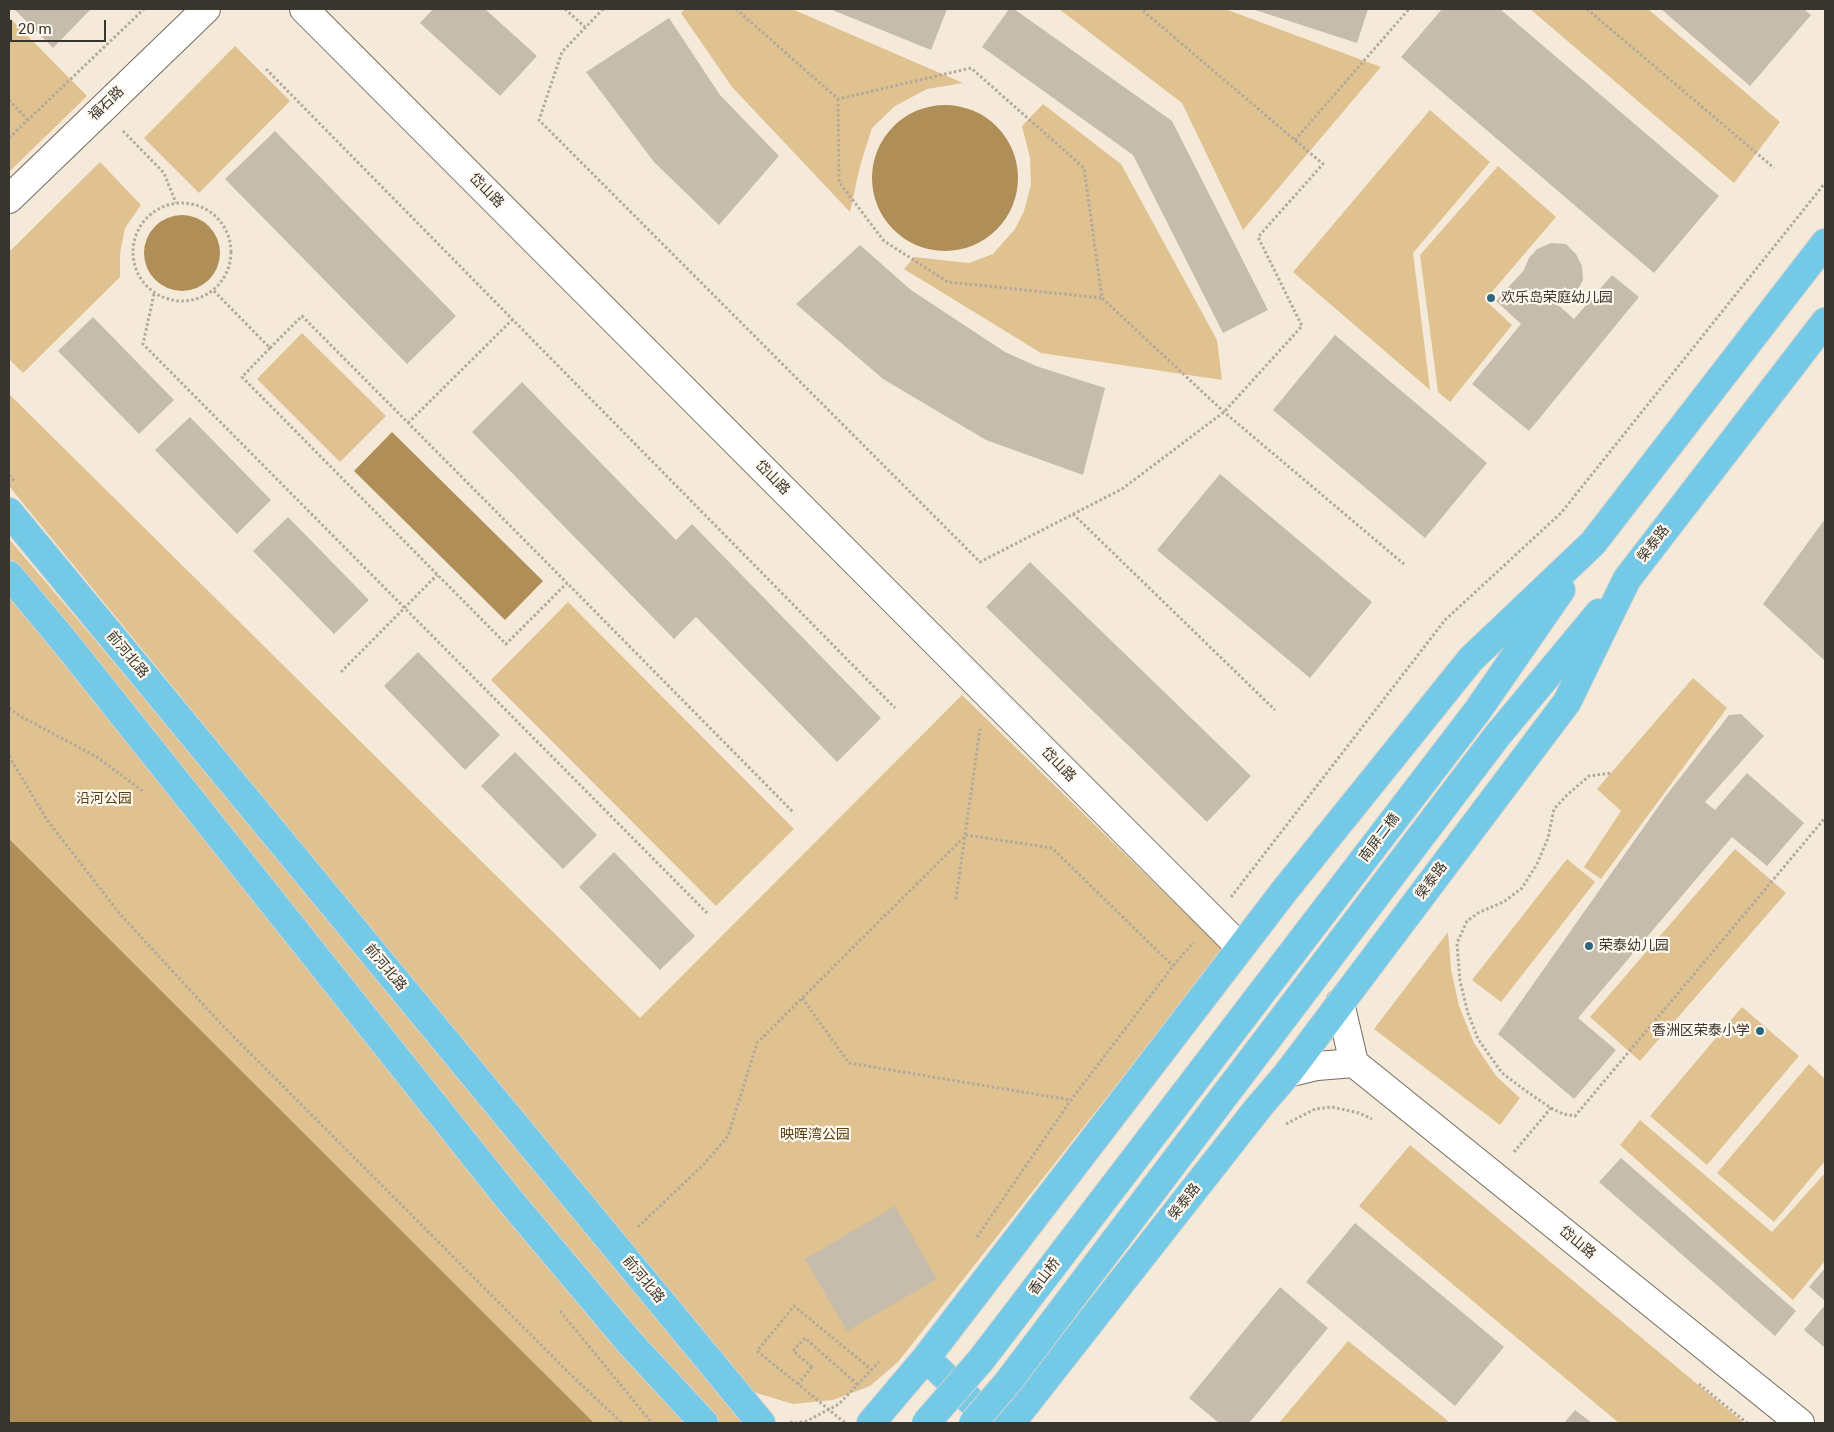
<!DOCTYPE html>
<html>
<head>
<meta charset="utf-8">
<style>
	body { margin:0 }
	#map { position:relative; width:1834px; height:1432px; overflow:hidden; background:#f5ead9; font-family:Roboto,sans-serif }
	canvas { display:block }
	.frame { position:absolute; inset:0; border:10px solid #38342e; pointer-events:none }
	.scale { position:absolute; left:10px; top:20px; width:96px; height:22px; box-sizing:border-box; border:2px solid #38342e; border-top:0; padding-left:6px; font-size:15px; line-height:18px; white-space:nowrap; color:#38342e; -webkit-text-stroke:4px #fef8ee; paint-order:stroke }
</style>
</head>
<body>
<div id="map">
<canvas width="1834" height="1432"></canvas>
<div class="frame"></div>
<div class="scale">20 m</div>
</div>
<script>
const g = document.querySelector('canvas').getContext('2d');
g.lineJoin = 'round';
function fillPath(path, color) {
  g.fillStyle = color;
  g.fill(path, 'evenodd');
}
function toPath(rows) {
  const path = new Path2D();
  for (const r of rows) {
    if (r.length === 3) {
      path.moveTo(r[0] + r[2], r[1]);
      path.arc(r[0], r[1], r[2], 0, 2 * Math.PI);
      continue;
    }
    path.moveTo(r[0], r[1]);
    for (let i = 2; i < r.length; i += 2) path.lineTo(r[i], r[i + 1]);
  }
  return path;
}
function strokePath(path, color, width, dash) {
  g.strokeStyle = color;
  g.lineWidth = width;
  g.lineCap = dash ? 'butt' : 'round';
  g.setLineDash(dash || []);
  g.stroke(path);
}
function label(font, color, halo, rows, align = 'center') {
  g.font = font + ' Roboto,"Noto Sans SC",sans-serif';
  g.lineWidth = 4.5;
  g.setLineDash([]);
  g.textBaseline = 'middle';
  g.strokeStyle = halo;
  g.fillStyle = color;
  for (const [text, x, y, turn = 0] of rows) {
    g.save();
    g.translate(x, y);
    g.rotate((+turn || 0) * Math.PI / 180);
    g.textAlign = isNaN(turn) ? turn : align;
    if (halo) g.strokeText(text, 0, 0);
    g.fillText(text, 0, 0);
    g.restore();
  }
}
const green = toPath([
	[685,9,792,9,963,83,927,89,895,106,872,128,860,166,850,212,732,87,681,13],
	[1059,9,1225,9,1381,67,1243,230,1182,103],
	[1530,9,1648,9,1780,122,1734,183],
	[9,17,87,96,9,172],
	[235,46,290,101,199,193,144,138],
	[1043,104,1121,164,1217,340,1222,380,1041,353,904,269,914,257,969,263,993,254,1015,229,1024,211,1031,185,1030,158,1022,126],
	[1430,110,1490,162,1413,253,1430,390,1293,272],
	[100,162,141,205,125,228,120,253,120,277,23,373,9,359,9,252],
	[1498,166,1556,217,1485,300,1512,325,1450,402,1438,392,1420,255],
	[302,333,386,416,340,462,257,379],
	[9,394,640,1018,962,695,1223,950,898,1362,870,1386,833,1400,793,1404,753,1392,541,1138,9,486],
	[9,539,90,634,750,1423,590,1423,9,840],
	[568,602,794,829,716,906,491,680],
	[1693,678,1727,708,1601,879,1584,867,1621,811,1597,789],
	[1735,849,1786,893,1640,1061,1590,1017],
	[1567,859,1595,882,1501,1002,1472,980],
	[1448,932,1451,969,1459,1006,1474,1043,1496,1076,1520,1098,1500,1125,1374,1029],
	[1742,1007,1799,1056,1707,1165,1650,1116],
	[1809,1064,1825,1079,1825,1161,1774,1222,1717,1173],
	[1640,1120,1772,1232,1825,1173,1825,1261,1793,1300,1620,1145],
	[1410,1145,1744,1423,1619,1423,1359,1206],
	[1348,1341,1447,1420,1448,1423,1279,1423]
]);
const water = toPath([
	[945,178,73],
	[182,253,38],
	[392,432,543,581,505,620,354,471],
	[9,839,594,1423,9,1423]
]);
const building = toPath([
	[14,9,91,9,53,48],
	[433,9,485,9,537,56,500,96,420,23],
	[830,9,947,9,931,50],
	[1009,9,1014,9,1172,121,1268,310,1223,333,1133,155,982,47],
	[1252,9,1368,9,1357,43],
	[1442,9,1500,9,1719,196,1654,273,1401,57],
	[1661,9,1804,9,1811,15,1750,86],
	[669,18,720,95,779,156,719,225,654,162,586,72],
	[275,131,456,316,407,364,225,179],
	[1551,243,1566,244,1576,254,1582,266,1583,280,1578,289,1556,303,1574,319,1612,275,1639,297,1529,431,1472,384,1521,324,1496,301,1524,270,1529,258,1537,249],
	[860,245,911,290,1005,352,1036,366,1105,388,1083,475,986,440,883,379,796,304],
	[93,317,174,400,139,434,58,351],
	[1335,335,1487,463,1425,538,1273,410],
	[522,382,676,540,692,524,881,718,837,762,696,617,674,639,472,432],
	[190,417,271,500,237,534,155,450],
	[1220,474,1372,602,1310,678,1157,550],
	[288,517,369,600,334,634,253,551],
	[1825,519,1825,661,1763,604],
	[1030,562,1251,776,1207,822,986,607],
	[418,652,500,735,465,770,384,686],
	[1741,714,1764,736,1705,802,1715,810,1747,773,1804,823,1767,866,1732,837,1578,1018,1616,1050,1574,1099,1498,1034,1665,797,1729,715],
	[515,752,597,835,563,869,481,786],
	[614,852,695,936,660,970,579,887],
	[1621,1158,1796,1311,1775,1336,1599,1182],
	[895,1206,937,1279,847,1331,805,1259],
	[1355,1223,1504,1347,1455,1406,1306,1282],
	[1825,1268,1825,1301,1809,1287],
	[1280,1287,1328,1328,1249,1423,1219,1423,1189,1398],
	[1825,1305,1825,1348,1804,1330],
	[1575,1410,1592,1423,1564,1423]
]);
const path = toPath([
	[565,9,585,27],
	[603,9,562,52,539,120,980,562,1122,489,1224,412,1302,326,1258,237,1323,164,1141,9],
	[736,9,838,99,971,68,1084,168,1102,298,1224,412,1405,565],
	[1587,9,1774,168],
	[266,69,895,708],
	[838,99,839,182,884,241,948,282,1102,298],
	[9,100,28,120],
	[123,131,164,173,176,203],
	[9,138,144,9],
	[1295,140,1409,9],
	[182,252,49],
	[214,291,270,348,242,377,506,644,567,583,794,813],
	[154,294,143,344,707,913],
	[270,348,302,316,567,583],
	[408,423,513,319],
	[9,475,15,482],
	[1073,514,1275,710],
	[341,672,437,575],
	[9,708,20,716,97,757,144,792],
	[9,756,47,820,120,914,222,1025,570,1374,622,1423],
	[1231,897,1445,620,1561,513,1825,183],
	[956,899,980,729],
	[802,998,849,1063,1071,1100],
	[1551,1108,1563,1114,1575,1116,1825,818],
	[1286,1124,1315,1109,1332,1107,1359,1113,1372,1119],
	[1514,1152,1551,1108,1526,1091,1502,1073,1478,1039,1468,1013,1460,981,1457,943,1467,921,1478,913,1505,901,1522,888,1537,864,1548,838,1554,809,1567,795,1589,776,1611,773],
	[638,1227,704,1164,728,1136,757,1043,966,835,1052,848,1173,966],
	[977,1237,1071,1100,1173,966,1194,942],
	[560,1311,652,1423],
	[812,1367,793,1351,805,1338,858,1385],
	[798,1384,757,1351,794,1306,872,1370],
	[1699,1384,1747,1423],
	[790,1422,796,1423,807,1421,839,1404,879,1362]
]);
const minor = toPath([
	[304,9,1240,947],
	[9,199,206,9],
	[1340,1003,1354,1063],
	[1354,1063,1800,1423],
	[1288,1073,1317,1066,1354,1063]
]);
const major = toPath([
	[9,512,761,1423],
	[9,575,65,642,508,1198,630,1343,704,1423],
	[1159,1127,1478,710,1561,590],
	[1184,1149,1497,736,1599,613],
	[926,1358,994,1423],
	[871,1423,926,1358,1285,890,1471,659,1593,543,1825,243],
	[1011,1423,1258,1108,1288,1073,1567,702,1627,579,1825,322]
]);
const pathBridge = toPath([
	[812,1367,798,1384,845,1423]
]);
const majorBridge = toPath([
	[926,1423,981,1360,1159,1127],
	[973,1423,1008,1382,1184,1149]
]);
const markers = [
	[1491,298,5,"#2c657e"],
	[1589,946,5,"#2c657e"],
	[1760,1031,5,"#2c657e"]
];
const streetNames = [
	["福石路",107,104,-44],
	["岱山路",486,191,45],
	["岱山路",772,478,45],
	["榮泰路",1654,544,-52],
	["前河北路",127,655,50],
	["岱山路",1058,765,45],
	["南屏二橋",1380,838,-53],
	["榮泰路",1432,881,-53],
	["前河北路",385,968,50],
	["榮泰路",1185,1202,-52],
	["岱山路",1577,1243,39],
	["香山桥",1045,1277,-53],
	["前河北路",643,1280,50]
];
const poiNames = [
	["欢乐岛荣庭幼儿园",1501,298],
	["荣泰幼儿园",1599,946],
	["香洲区荣泰小学",1750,1031,"right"]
];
const parkNames = [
	["沿河公园",104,799],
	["映晖湾公园",815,1135]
];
fillPath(green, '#dfc290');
fillPath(water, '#af8f57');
fillPath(building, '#c6bcab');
strokePath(minor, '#756c5d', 30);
strokePath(major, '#d3d2d1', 30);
strokePath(path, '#b2a99c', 3, [2.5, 2.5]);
strokePath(minor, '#fff', 28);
strokePath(major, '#74c9e7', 28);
strokePath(majorBridge, '#d3d2d1', 30, []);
strokePath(pathBridge, '#b2a99c', 3, [2.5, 2.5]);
strokePath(majorBridge, '#74c9e7', 28);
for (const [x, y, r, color] of markers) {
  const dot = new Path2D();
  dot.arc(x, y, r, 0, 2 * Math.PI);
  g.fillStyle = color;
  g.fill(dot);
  strokePath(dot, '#fef8ee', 2);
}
label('14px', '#38342e', '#fef8ee', streetNames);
label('14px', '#38342e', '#fef8ee', poiNames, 'left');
label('14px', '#584114', '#fef8ee', parkNames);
</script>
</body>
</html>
